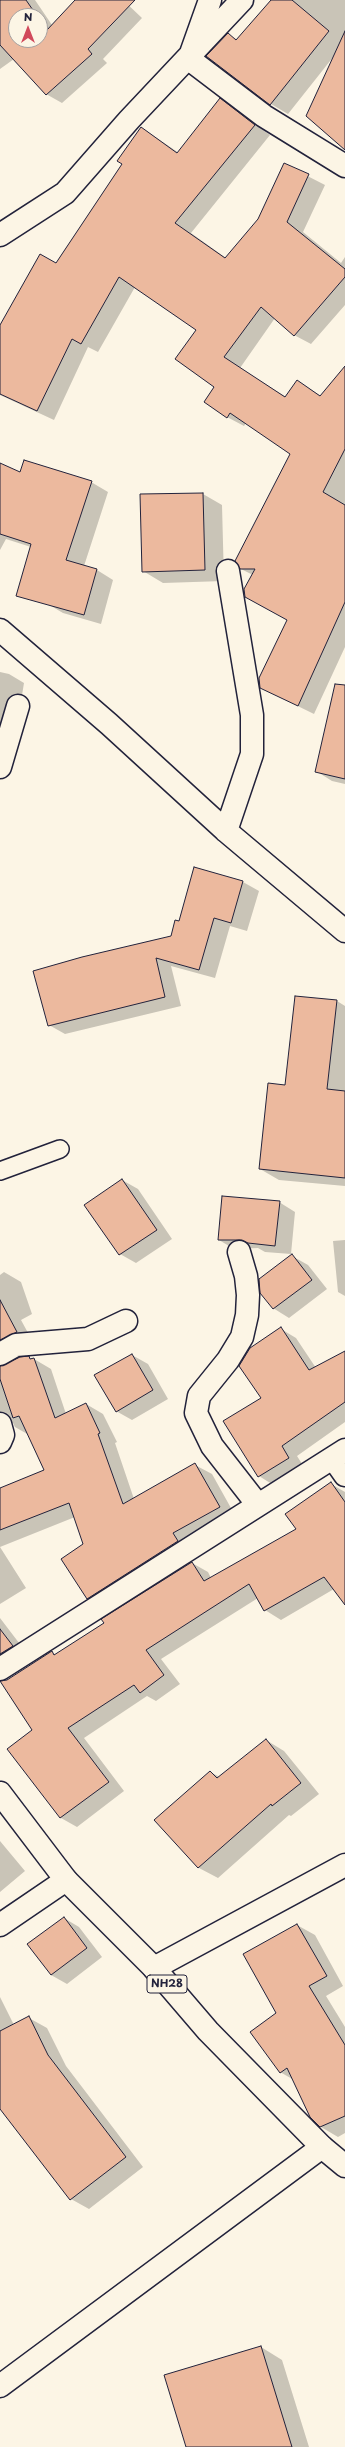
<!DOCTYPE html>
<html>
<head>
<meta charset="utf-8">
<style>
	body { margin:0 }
	#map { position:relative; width:345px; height:2447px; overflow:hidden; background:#fcf5e5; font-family:"Playpen Sans",sans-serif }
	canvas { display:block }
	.north { position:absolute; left:8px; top:8px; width:40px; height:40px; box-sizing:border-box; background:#fcf5e5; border:1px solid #a5a1a1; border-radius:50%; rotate:0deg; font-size:11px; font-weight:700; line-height:16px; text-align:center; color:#22223b }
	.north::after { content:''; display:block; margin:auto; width:14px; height:18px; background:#d1495b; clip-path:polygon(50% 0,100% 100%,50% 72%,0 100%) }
</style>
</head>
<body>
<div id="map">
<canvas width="345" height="2447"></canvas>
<div class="north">N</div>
</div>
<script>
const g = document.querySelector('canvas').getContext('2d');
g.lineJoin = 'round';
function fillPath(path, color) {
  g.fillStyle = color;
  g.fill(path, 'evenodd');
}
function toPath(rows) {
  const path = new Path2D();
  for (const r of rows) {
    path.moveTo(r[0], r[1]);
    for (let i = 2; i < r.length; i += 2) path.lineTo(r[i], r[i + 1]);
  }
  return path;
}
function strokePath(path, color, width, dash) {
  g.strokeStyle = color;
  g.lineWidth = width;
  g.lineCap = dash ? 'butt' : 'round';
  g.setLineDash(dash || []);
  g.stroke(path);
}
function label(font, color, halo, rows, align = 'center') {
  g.font = font + ' "Playpen Sans",sans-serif';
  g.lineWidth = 3.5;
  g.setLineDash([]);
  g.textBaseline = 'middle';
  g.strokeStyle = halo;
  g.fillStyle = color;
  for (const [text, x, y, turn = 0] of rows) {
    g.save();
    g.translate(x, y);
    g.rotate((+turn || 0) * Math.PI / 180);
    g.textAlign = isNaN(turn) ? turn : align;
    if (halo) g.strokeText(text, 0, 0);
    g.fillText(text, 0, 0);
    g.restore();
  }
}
const shadow = toPath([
	[0,0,35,0,52,25,76,0,123,0,142,18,103,59,107,63,62,103,46,94,14,59,0,69],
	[16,16,40,16,40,40,16,40],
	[272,0,345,0,345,148,334,56,288,114,271,104,208,56,228,34,238,40],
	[220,100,270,135,191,233,226,258,259,220,284,164,325,185,303,232,341,263,345,257,345,305,311,344,294,335,275,318,240,368,286,397,298,381,321,396,345,387,345,647,314,714,261,688,288,620,253,575,241,569,292,454,246,423,244,426,227,417,197,330,135,287,98,352,88,347,54,420,0,395,0,327,56,264,123,164,142,128,179,153],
	[0,464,20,474,91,482,108,492,84,566,97,570,113,580,101,624,63,613,46,603,31,547,6,539,0,550],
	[203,494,222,505,224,581,163,583,143,571],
	[0,672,9,674,24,683,16,732,0,730],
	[345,728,345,784,332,781,316,771],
	[243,882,259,891,247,931,230,926,215,978,171,966,181,1006,65,1034,49,1025,171,937,180,922],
	[337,1001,345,1006,345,1186,279,1180,260,1169,286,1086],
	[122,1180,138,1189,172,1239,136,1263,120,1254],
	[279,1202,295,1212,291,1254,265,1252,258,1248,234,1249,219,1240],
	[345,1240,345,1296,338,1292,333,1241],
	[292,1256,308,1265,327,1289,289,1318,273,1308],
	[4,1272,21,1282,32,1314,21,1320,33,1342,6,1357,6,1365,20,1358,34,1359,51,1369,66,1414,86,1404,103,1414,117,1442,115,1443,134,1499,195,1465,212,1474,236,1517,105,1608,88,1598,84,1544,75,1517,0,1547,0,1489,45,1470,29,1435,15,1427,13,1423,9,1424,5,1450,0,1453,0,1367,5,1368,0,1365,0,1275],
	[281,1329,296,1338,316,1368,345,1392,345,1422,297,1456,304,1467,275,1486,259,1476,262,1398],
	[132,1355,148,1364,168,1399,132,1420,116,1411],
	[331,1484,345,1492,345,1603,334,1589,281,1620,265,1610,258,1598,161,1659,180,1684,156,1701,147,1696,84,1738,124,1791,77,1827,61,1818,8,1749,33,1731,7,1680,52,1652,56,1655,192,1563,208,1572,211,1578,297,1529],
	[0,1547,26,1588,0,1604],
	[0,1618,29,1656,0,1671],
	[266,1740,284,1751,319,1794,291,1816,289,1815,218,1878,199,1868,156,1820,210,1772,220,1777],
	[0,1841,25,1871,0,1892],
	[64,1918,79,1927,102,1957,67,1984,51,1975],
	[297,1925,315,1935,343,1986,326,1996,345,2027,345,2133,338,2137,321,2127,294,2080,280,2072,277,2013],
	[0,1997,14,2025,29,2018,47,2028,66,2066,143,2167,89,2209,71,2199,0,2107],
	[261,2347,282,2360,309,2447,187,2447]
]);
const building = toPath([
	[0,0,26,0,37,16,16,16,16,40,40,40,40,20,47,30,75,0,135,0,88,49,92,54,46,95,0,45,0,0],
	[271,0,292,0,329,31,270,105,206,56,228,33,236,40,271,0],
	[345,31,345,150,306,116,345,31],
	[220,98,255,125,175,223,225,258,258,219,284,163,309,174,287,222,345,269,345,277,294,336,261,307,224,357,285,397,297,380,320,396,345,366,345,449,323,492,345,505,345,602,298,706,260,688,259,678,287,620,245,597,244,589,255,569,240,569,235,561,290,454,230,413,227,418,204,402,214,387,175,359,196,330,119,277,81,344,72,339,37,411,0,394,0,325,40,254,56,263,122,164,117,161,141,127,177,153,220,98],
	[24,460,92,481,66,560,97,569,84,615,16,596,31,544,0,534,0,463,20,472,24,460],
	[203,493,205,570,142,572,140,494,203,493],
	[335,684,345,685,345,779,315,772,335,684],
	[194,867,243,881,231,923,214,918,199,970,156,958,165,997,48,1026,33,971,82,957,171,936,175,920,179,921,194,867],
	[295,996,337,1000,327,1089,345,1091,345,1178,259,1169,268,1083,285,1085,295,996],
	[122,1179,157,1230,119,1255,84,1205,122,1179],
	[222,1196,280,1201,275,1246,248,1243,242,1240,218,1240,222,1196],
	[292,1254,312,1280,273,1309,260,1293,259,1279,292,1254],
	[0,1300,17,1332,0,1340,0,1300],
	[281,1327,309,1370,345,1351,345,1402,282,1446,289,1458,258,1477,223,1421,261,1398,239,1366,250,1348,281,1327],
	[132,1354,153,1390,116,1412,94,1375,132,1354],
	[29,1356,30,1359,34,1358,55,1418,86,1403,100,1433,98,1434,123,1504,195,1463,220,1507,173,1533,178,1541,87,1599,61,1559,83,1544,69,1503,0,1530,0,1488,44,1470,19,1416,13,1418,0,1379,0,1366,20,1357,29,1356],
	[331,1482,345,1502,345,1605,324,1577,264,1611,249,1584,146,1650,164,1675,140,1693,134,1685,68,1728,109,1782,60,1818,7,1749,32,1730,0,1681,7,1680,52,1651,54,1655,104,1623,101,1619,192,1562,204,1581,296,1529,285,1514,331,1482],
	[0,1629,13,1646,0,1654,0,1629],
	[266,1739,301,1783,272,1806,271,1804,198,1868,154,1820,210,1771,217,1778,266,1739],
	[64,1917,87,1948,51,1975,27,1944,64,1917],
	[297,1924,327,1976,309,1986,345,2045,345,2116,320,2127,310,2117,287,2068,280,2073,250,2032,276,2013,243,1954,297,1924],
	[29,2016,48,2055,126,2157,70,2200,0,2109,0,2031,29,2016],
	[261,2346,292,2447,186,2447,164,2375,261,2346]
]);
const lane = toPath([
	[0,1171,60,1149]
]);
const street = toPath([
	[210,0,189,59,264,116,345,166],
	[0,235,65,193,129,120,242,0],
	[0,630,109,724,226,831,345,931],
	[0,767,18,706],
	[226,831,252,754,252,715,228,571],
	[239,1252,246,1276,248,1295,247,1315,242,1337,228,1360,199,1396,196,1413,212,1446,258,1505],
	[0,1354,16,1345,88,1339,126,1321],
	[0,1424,3,1435,0,1442],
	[333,1458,345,1475],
	[0,1669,345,1450],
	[0,1925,66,1880],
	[154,1968,345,1865],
	[0,2386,322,2147]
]);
const highway = toPath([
	[0,1793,66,1880,154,1968,208,2031,322,2147,345,2166]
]);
const shields = [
	[167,1984,40]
];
const shieldNames = [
	["NH28",167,1984]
];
fillPath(shadow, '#0003');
fillPath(building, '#ecb99e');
strokePath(building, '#22223b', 1);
strokePath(lane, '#22223b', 20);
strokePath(street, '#22223b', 25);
strokePath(highway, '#22223b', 25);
strokePath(lane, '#fcf5e5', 17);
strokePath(street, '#fcf5e5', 22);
strokePath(highway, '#fcf5e5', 22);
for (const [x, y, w] of shields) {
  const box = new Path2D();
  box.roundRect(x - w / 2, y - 9, w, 18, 3);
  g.fillStyle = '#fcf5e5';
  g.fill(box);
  strokePath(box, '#22223b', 1);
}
label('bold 11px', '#22223b', null, shieldNames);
</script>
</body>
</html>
